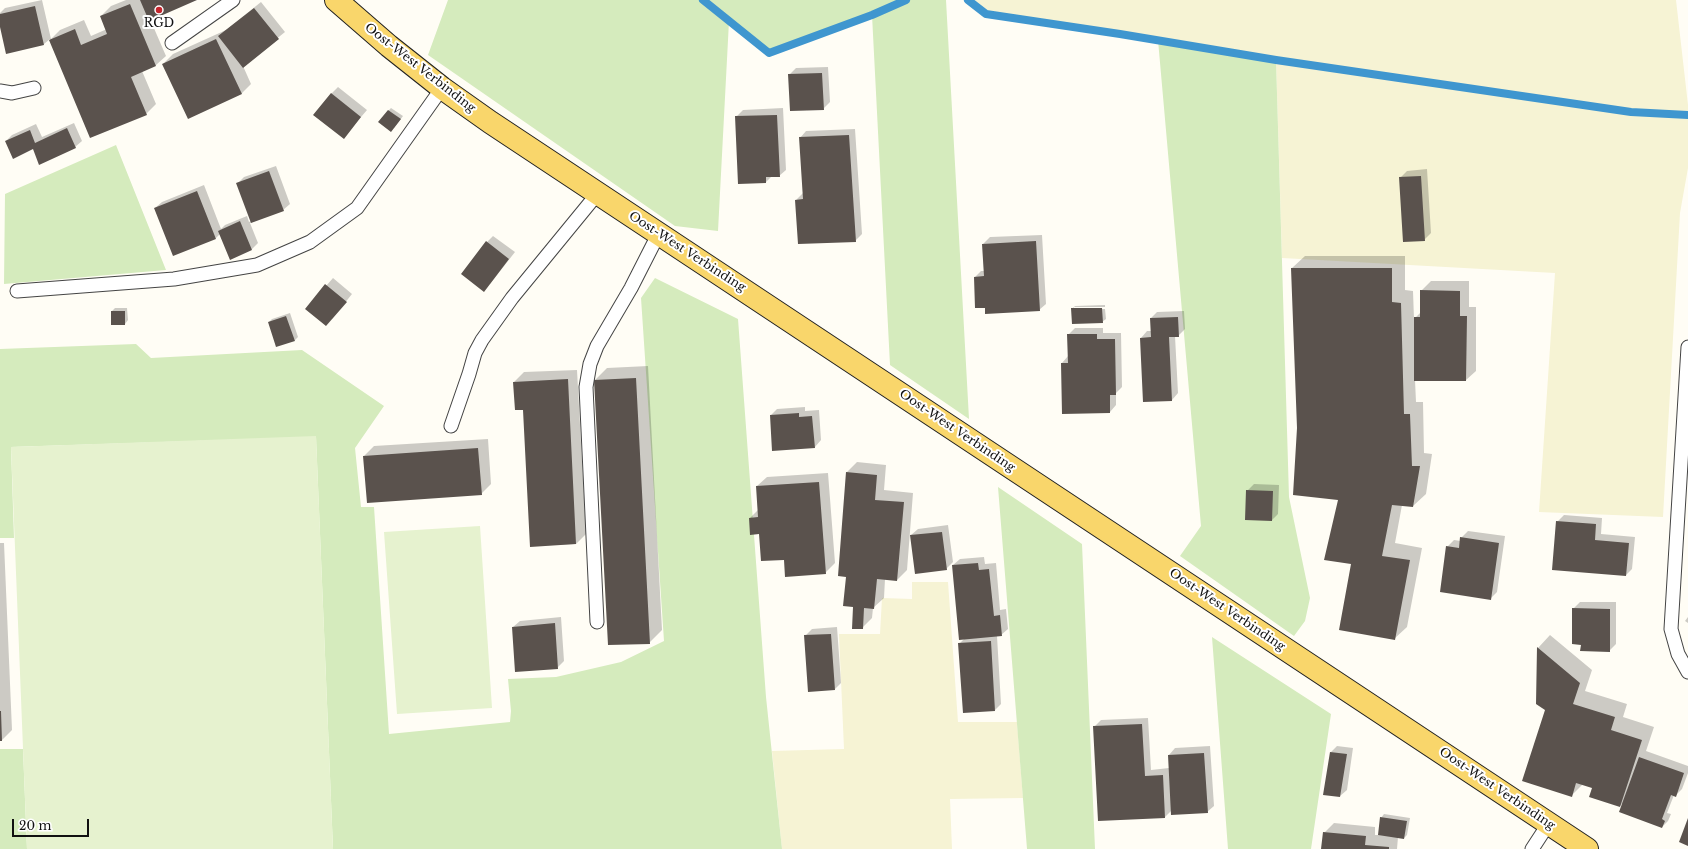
<!DOCTYPE html>
<html>
<head>
<meta charset="utf-8">
<style>
	body { margin:0 }
	#map { position:relative; width:1688px; height:849px; overflow:hidden; background:#fffdf5; font-family:"Libre Baskerville",serif }
	canvas { display:block }
	.scale { position:absolute; left:12px; top:819px; width:77px; height:18px; box-sizing:border-box; border:2px solid #111; border-top:0; padding-left:5px; font-size:12px; line-height:14px; white-space:nowrap; color:#111; -webkit-text-stroke:3px #fff; paint-order:stroke }
</style>
</head>
<body>
<div id="map">
<canvas width="1688" height="849"></canvas>
<div class="scale">20 m</div>
</div>
<script>
const g = document.querySelector('canvas').getContext('2d');
g.lineJoin = 'round';
function fillPath(path, color) {
  g.fillStyle = color;
  g.fill(path, 'evenodd');
}
function toPath(rows) {
  const path = new Path2D();
  for (const r of rows) {
    path.moveTo(r[0], r[1]);
    for (let i = 2; i < r.length; i += 2) path.lineTo(r[i], r[i + 1]);
  }
  return path;
}
function strokePath(path, color, width, dash) {
  g.strokeStyle = color;
  g.lineWidth = width;
  g.lineCap = dash ? 'butt' : 'round';
  g.setLineDash(dash || []);
  g.stroke(path);
}
function label(font, color, halo, rows, align = 'center') {
  g.font = font + ' "Libre Baskerville",serif';
  g.lineWidth = 4;
  g.setLineDash([]);
  g.textBaseline = 'middle';
  g.strokeStyle = halo;
  g.fillStyle = color;
  for (const [text, x, y, turn = 0] of rows) {
    g.save();
    g.translate(x, y);
    g.rotate((+turn || 0) * Math.PI / 180);
    g.textAlign = isNaN(turn) ? turn : align;
    if (halo) g.strokeText(text, 0, 0);
    g.fillText(text, 0, 0);
    g.restore();
  }
}
const farmland = toPath([
	[968,0,1676,0,1688,105,1688,168,1680,213,1663,517,1539,512,1555,273,1282,258,1276,60,1120,34,986,14],
	[912,582,948,582,958,722,1017,722,1023,798,950,799,952,849,782,849,772,751,844,749,839,634,880,634,882,598,912,599]
]);
const green = toPath([
	[448,0,946,0,969,419,890,365,872,15,769,53,729,21,718,231,675,226,428,55],
	[1158,40,1276,60,1289,497,1310,598,1305,621,1294,636,1180,556,1201,526],
	[116,145,166,270,4,284,5,194],
	[655,278,738,319,766,697,782,849,333,849,316,437,11,447,14,538,0,538,0,349,136,344,151,358,302,350,384,406,355,448,361,507,374,507,389,734,510,722,511,711,508,679,556,677,621,662,664,641,641,298],
	[998,487,1082,544,1095,849,1027,849],
	[1212,637,1331,714,1311,849,1228,849],
	[0,749,23,749,27,849,0,849]
]);
const pitch = toPath([
	[316,436,333,849,27,849,11,447],
	[480,526,492,708,397,714,384,532]
]);
const shadow = toPath([
	[42,0,51,39,60,30,84,20,91,36,107,29,101,16,111,6,126,0,195,0,150,19,166,56,156,65,142,71,156,104,146,114,91,137,50,39,44,44,7,53,0,22,0,13,5,8],
	[261,2,285,32,243,66,251,84,241,94,163,64,173,54,226,30],
	[828,67,830,102,823,109,789,75,796,68],
	[338,87,367,110,344,137,331,94],
	[391,108,403,116,394,128,388,111],
	[783,108,786,170,779,176,772,176,766,182,736,117,743,110],
	[74,123,82,141,75,147,33,148,6,141,12,135,36,124,42,137],
	[855,129,862,234,855,241,796,200,803,193,800,138,806,131],
	[276,166,290,204,283,210,250,223,258,243,252,249,231,258,220,234,216,238,155,208,162,202,204,185,221,229,225,225,247,216,249,222,251,221,237,184,244,177],
	[1427,169,1431,233,1424,240,1401,177,1407,171],
	[1042,235,1046,304,1039,310,986,307,975,277,981,271,984,271,983,244,990,237],
	[493,236,515,252,490,284,487,242],
	[1305,256,1405,256,1405,290,1413,291,1414,319,1421,312,1421,291,1431,281,1469,281,1469,307,1476,307,1476,371,1466,380,1415,380,1416,402,1423,402,1424,453,1432,454,1426,494,1413,506,1402,505,1395,543,1422,548,1407,627,1394,639,1352,563,1339,499,1298,428,1292,268],
	[333,278,352,294,332,319,306,309],
	[1105,305,1105,307,1074,307,1074,309,1105,309,1106,319,1102,322,1072,309,1075,306],
	[115,308,127,308,128,320,125,324,112,311],
	[1184,311,1185,329,1178,336,1175,336,1178,393,1172,400,1144,401,1141,338,1147,331,1152,331,1151,318,1157,312],
	[290,313,298,337,295,340,269,322,272,319],
	[1075,328,1103,328,1103,333,1121,333,1122,387,1116,393,1116,405,1110,412,1062,363,1068,356,1068,335],
	[648,366,662,630,649,643,595,380,607,368],
	[577,370,586,534,576,544,531,546,524,409,514,382,524,372],
	[805,407,805,411,819,410,821,440,815,447,771,415,777,409],
	[488,439,491,484,481,494,364,456,374,446],
	[857,462,886,465,884,490,913,493,907,570,897,580,885,579,884,598,873,608,872,618,862,628,854,606,847,576,847,472],
	[828,473,835,563,825,573,785,559,760,533,750,518,758,510,757,486,767,477],
	[1254,484,1279,485,1278,514,1272,520,1247,491],
	[1564,515,1602,518,1601,534,1635,537,1632,569,1626,575,1557,522],
	[948,525,953,562,946,569,911,535,918,529],
	[1468,531,1505,536,1497,592,1491,598,1447,547,1454,540,1461,541,1461,538],
	[0,543,4,543,12,730,2,740,0,740],
	[984,557,985,564,996,563,1000,610,1006,609,1008,629,1001,635,997,636,1001,704,995,710,959,644,965,638,953,565,960,559],
	[1580,602,1616,602,1616,644,1609,651,1582,644,1573,609],
	[561,617,564,661,557,668,513,627,520,621],
	[1688,617,1688,623,1685,621],
	[837,627,841,683,835,689,805,636,812,629],
	[1550,635,1592,670,1585,691,1627,704,1623,717,1654,727,1646,751,1688,766,1688,773,1682,789,1675,796,1674,795,1667,813,1671,814,1668,821,1662,827,1624,802,1620,806,1593,787,1583,784,1571,796,1546,710,1537,703,1538,648],
	[1148,718,1151,770,1169,768,1169,755,1175,748,1210,746,1214,806,1207,812,1172,810,1165,817,1099,820,1094,727,1101,720],
	[1337,746,1353,748,1347,790,1340,796,1331,752],
	[1384,814,1410,818,1407,835,1404,838,1398,837,1397,849,1322,849,1324,833,1334,823,1375,827,1375,835,1379,835,1381,818]
]);
const stream = toPath([
	[703,0,769,53,872,15,906,0],
	[968,0,986,14,1120,34,1276,60,1631,112,1688,115]
]);
const building = toPath([
	[140,0,197,0,149,21],
	[130,4,156,66,131,77,147,115,90,138,49,40,75,29,81,45,107,34,100,16],
	[35,6,44,45,6,54,0,27,0,14],
	[254,8,279,39,243,68,218,36],
	[216,39,242,94,188,119,162,64],
	[822,73,824,110,790,111,788,74],
	[331,93,361,117,344,139,313,115],
	[388,110,401,119,391,132,378,122],
	[777,115,780,177,766,177,766,183,738,184,735,116],
	[67,128,76,148,39,165,33,149,13,159,5,141,30,130,35,143],
	[849,135,856,242,798,244,795,200,803,199,799,137],
	[269,171,284,211,251,223,236,183],
	[1421,176,1425,241,1403,242,1399,177],
	[197,191,216,239,173,256,154,208],
	[240,221,252,250,230,260,218,231],
	[486,241,509,259,484,292,461,274],
	[1036,241,1040,311,985,314,985,308,975,308,974,277,984,276,982,244],
	[1291,268,1392,268,1392,302,1401,303,1404,414,1410,414,1412,466,1420,466,1413,507,1392,505,1382,556,1410,560,1395,640,1339,630,1351,564,1324,560,1338,500,1293,495,1297,428],
	[325,284,347,302,326,326,305,309],
	[1420,290,1460,291,1460,316,1467,316,1466,381,1414,381,1414,317,1420,317],
	[1071,308,1102,308,1103,323,1072,324],
	[111,311,125,311,125,325,111,325],
	[286,316,295,341,276,347,268,322],
	[1178,317,1179,337,1169,337,1172,401,1143,402,1140,338,1151,337,1150,318],
	[1067,334,1097,334,1097,339,1115,339,1116,395,1110,395,1110,413,1062,414,1061,363,1068,363],
	[636,378,650,644,608,645,594,380],
	[568,379,576,544,530,547,523,410,515,410,513,382],
	[799,413,799,417,812,416,815,448,772,451,770,415],
	[478,448,482,495,367,503,363,456],
	[846,472,877,475,875,500,904,502,897,581,877,579,874,609,864,608,863,629,852,629,853,607,843,606,846,577,838,576],
	[819,482,826,574,785,577,784,560,761,561,759,534,750,535,749,518,758,517,756,486],
	[1246,490,1273,491,1272,521,1245,520],
	[1556,521,1596,524,1595,540,1629,543,1626,576,1552,570],
	[942,532,947,570,915,574,910,535],
	[1460,537,1499,543,1491,600,1440,592,1446,546,1459,548],
	[978,563,979,570,989,569,994,616,1000,615,1002,636,959,640,952,565],
	[1572,608,1610,609,1610,652,1580,651,1581,645,1572,644],
	[555,623,558,669,515,672,512,627],
	[831,634,835,690,808,692,804,635],
	[991,641,995,711,963,713,958,643],
	[1537,647,1580,683,1573,704,1615,717,1611,730,1642,740,1620,807,1589,797,1592,788,1576,783,1572,797,1522,781,1545,710,1536,704],
	[0,711,1,711,2,741,0,741],
	[1142,724,1145,776,1163,775,1165,818,1098,821,1093,726],
	[1330,752,1347,754,1340,797,1323,795],
	[1204,753,1208,813,1171,815,1168,755],
	[1639,757,1684,773,1676,797,1671,795,1662,819,1665,821,1662,828,1619,812],
	[1380,817,1407,821,1404,839,1378,835],
	[1688,818,1688,846,1679,842],
	[1323,832,1366,836,1365,845,1389,847,1389,849,1321,849]
]);
const service = toPath([
	[172,43,233,0],
	[0,91,12,93,34,88],
	[17,291,174,279,257,265,310,242,357,208,442,88],
	[1688,347,1671,629,1678,654,1688,672],
	[451,426,469,374,475,353,482,340,512,298,598,193],
	[597,622,586,387,590,364,597,346,631,288,659,233],
	[1532,849,1549,823]
]);
const primary = toPath([
	[336,0,389,46,442,88,490,122,1587,849]
]);
const markers = [
	[159,10,4,"#c4262e"]
];
const poiNames = [
	["RGD",159,24]
];
const streetNames = [
	["Oost-West Verbinding",420,68,38],
	["Oost-West Verbinding",687,252,33],
	["Oost-West Verbinding",957,431,34],
	["Oost-West Verbinding",1227,610,34],
	["Oost-West Verbinding",1497,789,34]
];
fillPath(farmland, '#f6f3d4');
fillPath(green, '#d5ebbd');
fillPath(pitch, '#e6f2cf');
fillPath(shadow, '#0003');
strokePath(stream, '#3f96cf', 8);
fillPath(building, '#5a524d');
strokePath(service, '#444', 15);
strokePath(primary, '#222', 24);
strokePath(service, '#fff', 13);
strokePath(primary, '#f9d66b', 22);
for (const [x, y, r, color] of markers) {
  const dot = new Path2D();
  dot.arc(x, y, r, 0, 2 * Math.PI);
  g.fillStyle = color;
  g.fill(dot);
  strokePath(dot, '#fff', 1.5);
}
label('12px', '#111', '#fff', poiNames);
label('12px', '#111', '#fff', streetNames);
</script>
</body>
</html>
